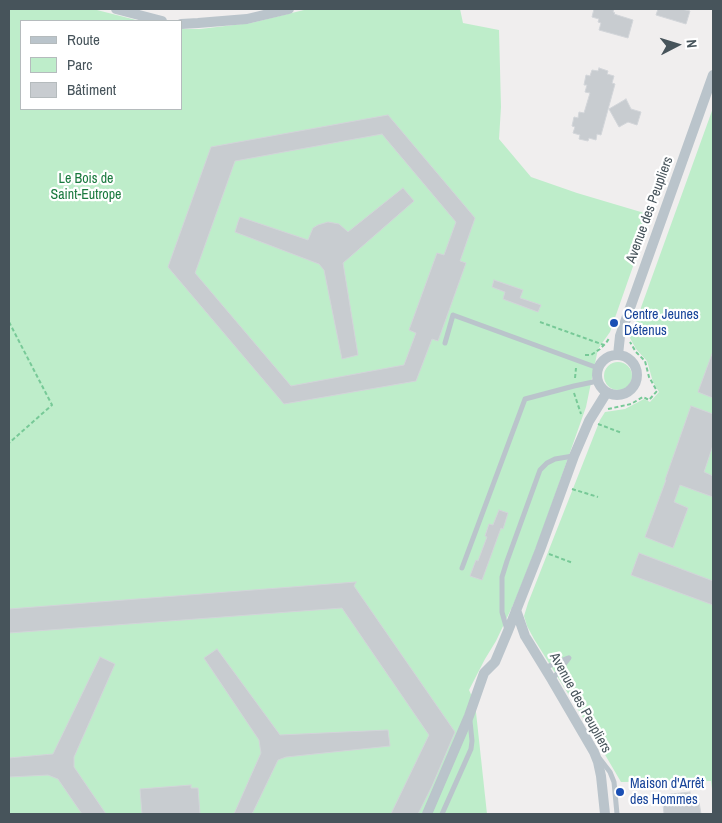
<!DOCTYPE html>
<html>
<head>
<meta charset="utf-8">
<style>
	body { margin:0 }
	#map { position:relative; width:722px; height:823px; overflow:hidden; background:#f0eeee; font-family:"Archivo Narrow",sans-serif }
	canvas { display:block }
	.frame { position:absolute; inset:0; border:10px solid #47545b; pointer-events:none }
	.legend { position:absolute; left:20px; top:20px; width:162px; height:90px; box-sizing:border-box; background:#fff; border:1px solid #b5bbbd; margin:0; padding:6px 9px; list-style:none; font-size:15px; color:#47545b }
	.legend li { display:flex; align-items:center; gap:10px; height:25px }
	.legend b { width:25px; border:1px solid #b5bbbd }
	.north { position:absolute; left:652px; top:20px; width:50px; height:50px; -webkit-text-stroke:4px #fff; paint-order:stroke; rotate:85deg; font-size:14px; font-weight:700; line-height:20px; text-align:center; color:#47545b }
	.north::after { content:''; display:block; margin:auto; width:18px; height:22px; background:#47545b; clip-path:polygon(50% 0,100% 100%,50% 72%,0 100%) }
</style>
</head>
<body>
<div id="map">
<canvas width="722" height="823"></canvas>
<div class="frame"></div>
<ul class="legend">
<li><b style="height:6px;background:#bac4cb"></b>Route</li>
<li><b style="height:14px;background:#beedca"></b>Parc</li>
<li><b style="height:14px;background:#c8ccd0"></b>Bâtiment</li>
</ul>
<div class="north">N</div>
</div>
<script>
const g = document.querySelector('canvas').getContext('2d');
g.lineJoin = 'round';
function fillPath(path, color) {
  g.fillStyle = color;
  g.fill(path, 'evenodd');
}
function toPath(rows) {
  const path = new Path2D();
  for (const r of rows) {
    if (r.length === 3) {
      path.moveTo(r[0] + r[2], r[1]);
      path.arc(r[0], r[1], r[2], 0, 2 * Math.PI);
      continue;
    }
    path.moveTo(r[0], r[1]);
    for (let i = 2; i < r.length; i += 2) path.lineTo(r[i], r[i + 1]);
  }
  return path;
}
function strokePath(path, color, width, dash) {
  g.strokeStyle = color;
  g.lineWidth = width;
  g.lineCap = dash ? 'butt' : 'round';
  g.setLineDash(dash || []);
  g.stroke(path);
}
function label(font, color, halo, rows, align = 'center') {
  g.font = font + ' "Archivo Narrow",sans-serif';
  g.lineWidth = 4.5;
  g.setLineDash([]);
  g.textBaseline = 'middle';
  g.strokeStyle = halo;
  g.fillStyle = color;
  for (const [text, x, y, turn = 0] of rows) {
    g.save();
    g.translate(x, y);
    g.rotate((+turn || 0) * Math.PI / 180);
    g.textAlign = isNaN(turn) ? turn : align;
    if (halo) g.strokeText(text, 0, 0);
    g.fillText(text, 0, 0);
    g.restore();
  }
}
const green = toPath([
	[9,9,93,9,140,21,21,21,21,109,181,109,181,29,200,29,251,23,308,9,460,9,463,23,499,30,501,107,499,139,531,177,577,193,651,215,610,332,598,349,586,407,538,543,514,603,496,641,485,659,469,690,475,703,487,814,9,814],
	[713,108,713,797,711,781,621,782,587,724,534,639,527,626,524,616,528,603,600,420,605,412,625,409,644,399,650,402,659,392,653,382,647,361,636,349,630,338],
	[618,376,14]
]);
const building = toPath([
	[594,9,614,9,613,12,615,13,614,14,633,20,628,38,599,30,601,23,598,22,599,19,592,17,594,9],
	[658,9,681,9,690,11,686,24,656,15,658,9],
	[599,68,608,71,607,74,614,76,612,83,615,84,601,135,597,134,596,140,589,138,588,141,579,139,580,135,573,133,575,127,572,126,574,117,578,118,579,112,584,113,590,93,585,92,587,85,584,85,586,75,590,76,592,70,598,71,599,68],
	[626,99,631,109,641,112,637,125,628,122,619,127,609,109,626,99],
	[388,115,475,218,460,261,466,263,438,341,432,339,416,381,284,404,168,267,211,147,388,115],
	[382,134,456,222,444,255,437,253,409,330,416,333,404,365,291,386,195,273,235,161,382,134],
	[403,188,414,201,343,263,358,355,342,359,324,270,319,264,235,232,238,222,240,217,308,240,313,228,318,225,328,222,339,224,348,232,403,188],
	[494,280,523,290,520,298,541,305,538,312,503,299,505,292,492,287,494,280],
	[712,354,713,354,713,398,698,392,712,354],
	[691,406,713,414,713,445,704,472,713,476,713,497,680,485,674,502,688,508,673,548,645,537,666,480,665,480,691,406],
	[499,510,508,513,503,529,501,528,482,580,470,576,476,560,478,561,487,537,485,536,489,524,493,525,499,510],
	[639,553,713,581,713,605,631,575,639,553],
	[356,582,354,586,455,732,432,786,418,814,391,814,429,735,342,608,9,633,9,609,356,582],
	[217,649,280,735,388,730,390,746,286,757,278,760,252,814,234,814,261,753,259,740,204,658,217,649],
	[100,657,115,664,74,757,74,767,106,814,82,814,58,779,48,775,9,777,9,758,53,754,100,657],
	[191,785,191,788,198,788,200,814,142,814,140,789,191,785],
	[690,792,691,803,699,802,701,814,664,814,662,795,690,792]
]);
const path = toPath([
	[9,322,52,405,9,443],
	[540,322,604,345],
	[585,355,591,355,600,349,606,343,610,337],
	[575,378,576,368],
	[574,393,581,414],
	[608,409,631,404,643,397,649,400,657,391,649,377,645,361,636,352,630,342],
	[598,424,622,433],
	[572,489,598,497],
	[549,554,573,563]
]);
const lane = toPath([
	[445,343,453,315,598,368],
	[462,568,525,399,574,386,598,381],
	[507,630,502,612,502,577,507,561,540,470,547,463,555,459,573,456],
	[544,668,568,658],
	[552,680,569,658],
	[600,759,610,772,614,782,617,814],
	[442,814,471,749,472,741,470,721]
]);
const street = toPath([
	[116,9,162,21],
	[181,24,198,23,247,19,289,9],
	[618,355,620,336,713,75],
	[617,375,20],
	[516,610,525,636,552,680,594,752,598,762,601,776,605,814],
	[427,814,469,716,484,673,495,662,508,631,540,550,574,456,589,421,607,392]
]);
const markers = [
	[614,323,5,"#1a4fb4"],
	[620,792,5,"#1a4fb4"]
];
const parkNames = [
	["Le Bois de",86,179],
	["Saint-Eutrope",86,195]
];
const streetNames = [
	["Avenue des Peupliers",650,210,-70],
	["Avenue des Peupliers",580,703,61]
];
const transitNames = [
	["Centre Jeunes",624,315],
	["Détenus",624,331],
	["Maison d'Arrêt",630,784],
	["des Hommes",630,800]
];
fillPath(green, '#beedca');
fillPath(building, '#c8ccd0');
strokePath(building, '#d2d5d9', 1);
strokePath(path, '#77c997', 2, [4, 2.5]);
strokePath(lane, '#bac4cb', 5);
strokePath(street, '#bac4cb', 10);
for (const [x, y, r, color] of markers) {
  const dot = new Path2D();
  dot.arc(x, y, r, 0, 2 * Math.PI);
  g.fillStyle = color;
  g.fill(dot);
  strokePath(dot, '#fff', 2);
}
label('14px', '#1a793e', '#fff', parkNames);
label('14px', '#47545b', '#fff', streetNames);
label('14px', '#164399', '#fff', transitNames, 'left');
</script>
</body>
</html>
